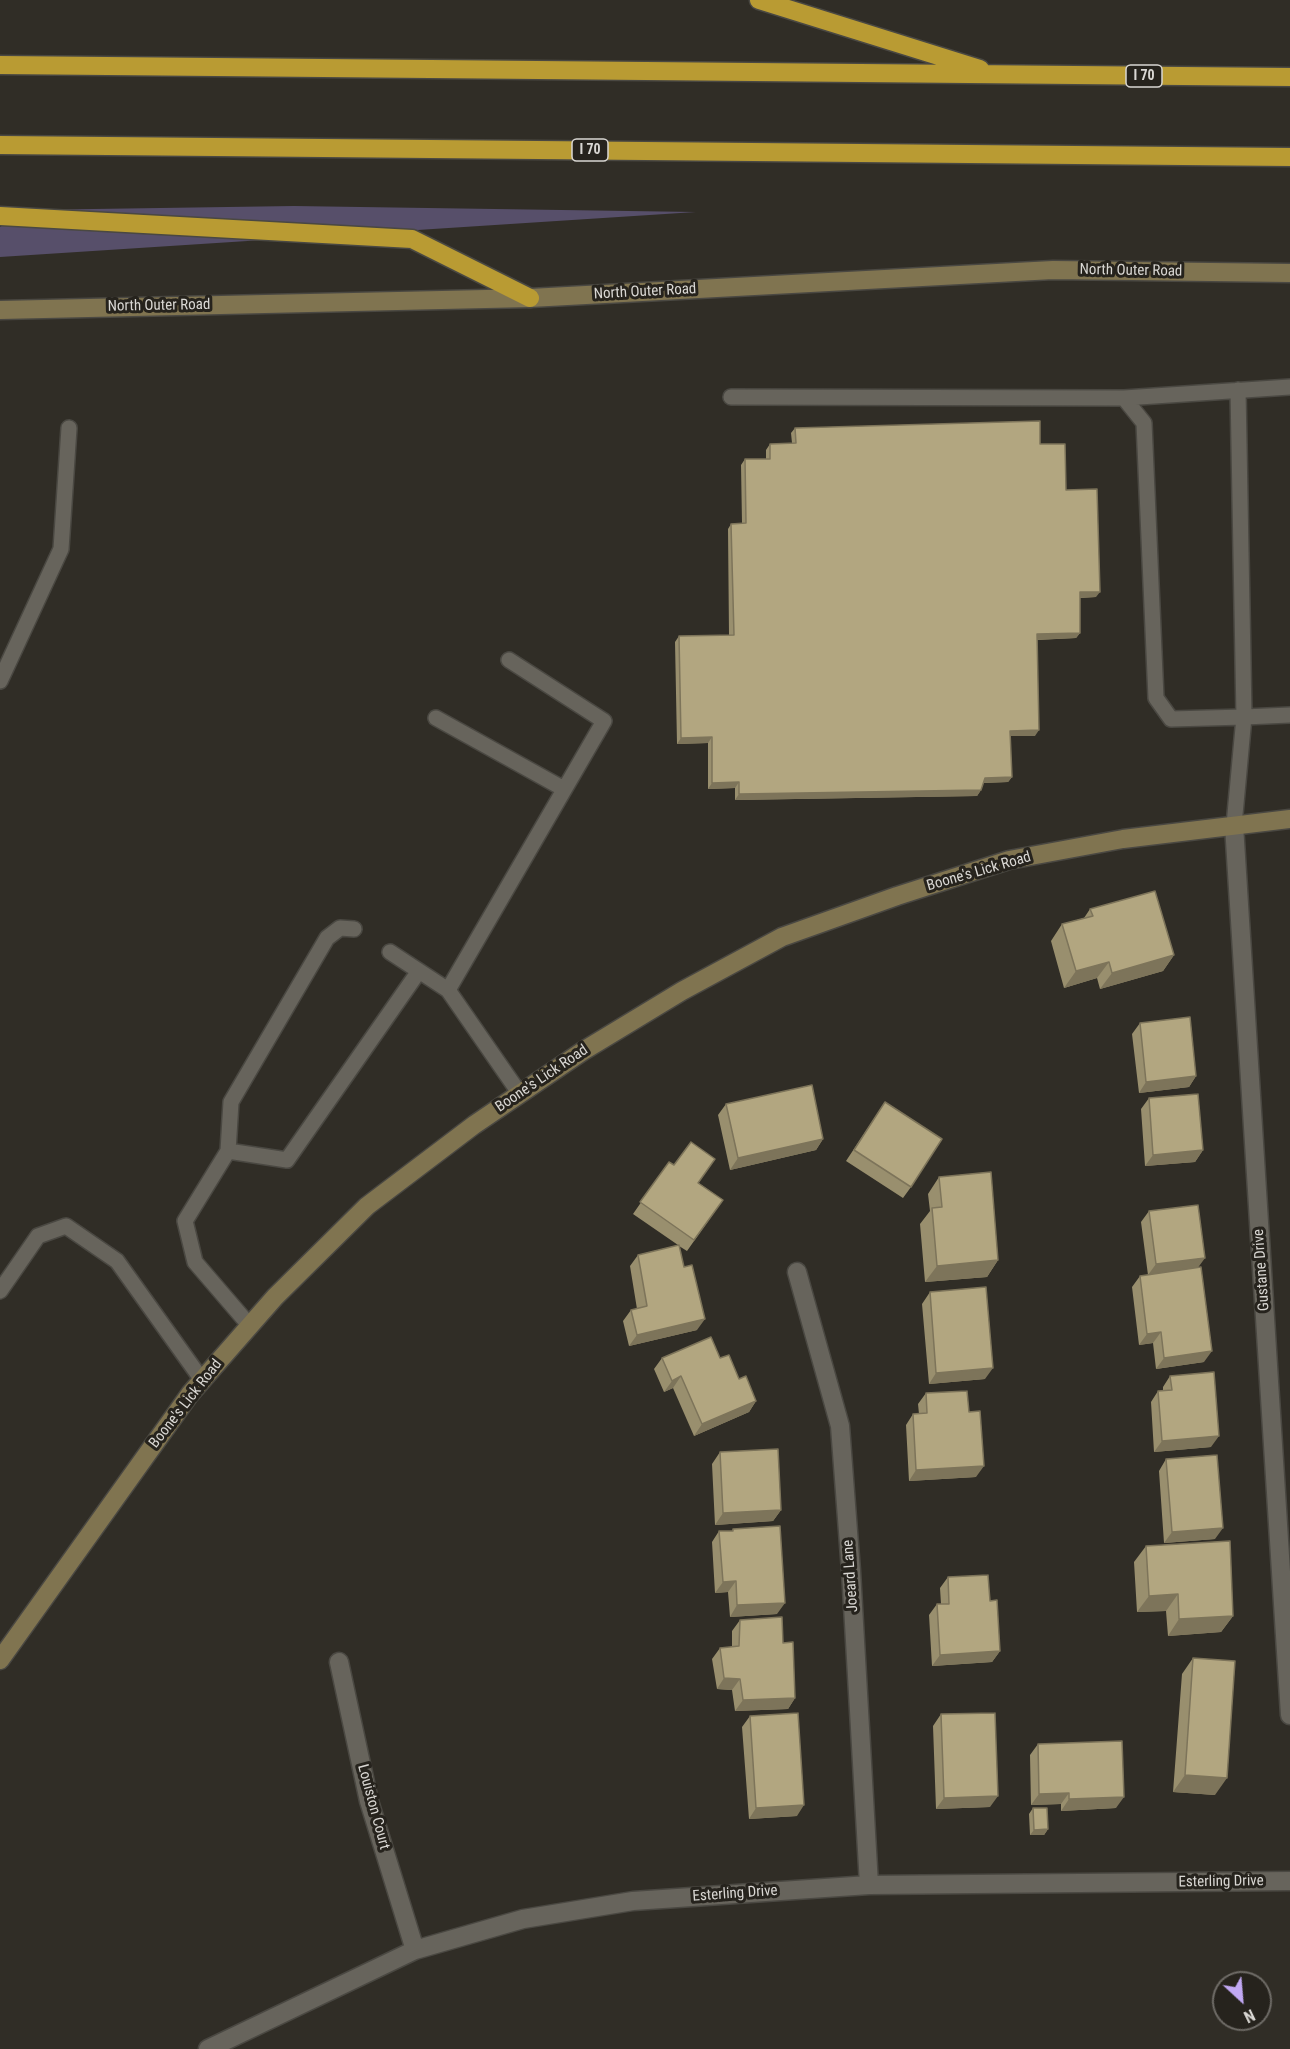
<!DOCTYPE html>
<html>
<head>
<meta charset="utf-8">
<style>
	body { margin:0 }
	#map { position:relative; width:1290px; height:2049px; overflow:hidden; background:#302d26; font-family:"Roboto Condensed",sans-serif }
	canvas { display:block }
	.north { position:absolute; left:1212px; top:1971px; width:60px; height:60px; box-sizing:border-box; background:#26231d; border:2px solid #6e6b66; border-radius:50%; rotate:154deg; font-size:16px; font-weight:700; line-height:24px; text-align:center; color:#d9d7d3 }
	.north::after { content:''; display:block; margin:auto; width:21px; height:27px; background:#c1a8f3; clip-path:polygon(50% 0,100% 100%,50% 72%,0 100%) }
</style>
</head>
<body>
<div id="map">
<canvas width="1290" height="2049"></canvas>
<div class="north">N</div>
</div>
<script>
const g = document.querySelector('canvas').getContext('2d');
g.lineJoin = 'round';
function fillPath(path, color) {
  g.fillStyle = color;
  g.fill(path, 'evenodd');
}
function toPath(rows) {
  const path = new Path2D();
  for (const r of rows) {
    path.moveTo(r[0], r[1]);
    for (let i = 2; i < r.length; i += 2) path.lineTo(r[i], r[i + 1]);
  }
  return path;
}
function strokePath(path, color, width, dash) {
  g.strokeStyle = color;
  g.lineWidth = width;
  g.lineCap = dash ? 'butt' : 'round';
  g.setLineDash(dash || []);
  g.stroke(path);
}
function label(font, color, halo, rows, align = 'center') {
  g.font = font + ' "Roboto Condensed",sans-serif';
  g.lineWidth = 6;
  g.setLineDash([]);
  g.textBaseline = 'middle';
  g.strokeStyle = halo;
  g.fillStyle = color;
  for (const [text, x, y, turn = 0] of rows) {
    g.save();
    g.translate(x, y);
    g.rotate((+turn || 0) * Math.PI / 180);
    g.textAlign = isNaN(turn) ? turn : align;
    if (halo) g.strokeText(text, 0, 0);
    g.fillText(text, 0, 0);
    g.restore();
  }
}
const green = toPath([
	[294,206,696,212,0,257,0,227,26,210]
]);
const lane = toPath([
	[1238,390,1244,717,1290,715],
	[731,397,1124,398,1144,423,1156,698,1171,719,1244,717,1234,825],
	[1124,398,1290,387],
	[0,681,61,549,69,428],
	[436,718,564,789],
	[354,929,340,928,327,938,231,1102,228,1151,287,1160,419,971,390,952],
	[419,971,448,990,520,1094],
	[448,990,604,721,509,660],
	[228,1151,185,1221,195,1262,250,1326],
	[0,1291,38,1236,66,1226,117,1261,202,1380]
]);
const street = toPath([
	[1234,825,1290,1715],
	[797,1272,840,1426,851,1571,869,1885],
	[339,1662,369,1801,415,1950],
	[208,2049,415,1950,523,1919,633,1901,869,1885,1290,1881]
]);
const secondary = toPath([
	[0,310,530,298,1053,270,1290,273],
	[0,1660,190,1394,275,1297,367,1206,474,1125,583,1051,682,991,782,937,897,896,1009,860,1123,839,1290,819]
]);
const highway = toPath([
	[759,0,980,69],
	[0,65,1290,77],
	[0,145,1290,157],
	[0,216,412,239,530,298]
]);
const wall = toPath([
	[795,428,1040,444,1066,490,1096,597,1080,598,1080,633,1076,638,1037,640,1035,736,1010,736,1012,777,1008,782,983,783,981,790,977,796,735,800,735,788,708,789,708,743,677,744,675,642,679,636,729,635,728,529,731,524,742,523,741,465,745,459,766,459,766,450,770,444,792,443,791,433],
	[1090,909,1174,955,1163,971,1100,989,1097,978,1064,988,1051,941,1062,924,1084,918],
	[1140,1023,1196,1076,1189,1087,1139,1093,1132,1034],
	[1149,1098,1203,1150,1195,1162,1145,1166,1141,1109],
	[885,1102,911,1187,903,1198,846,1161],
	[726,1104,823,1139,816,1150,730,1170,718,1115],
	[669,1162,723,1200,687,1251,679,1246,697,1330,629,1346,623,1321,631,1310,637,1309,630,1266,638,1255,678,1245,633,1214],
	[939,1177,998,1260,987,1277,925,1282,920,1224,930,1211,928,1194],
	[1149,1211,1198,1268,1204,1362,1156,1369,1153,1343,1139,1345,1132,1287,1140,1276,1148,1275,1141,1222],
	[930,1292,985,1379,929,1384,922,1304],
	[662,1358,739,1379,756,1401,749,1412,694,1436,673,1388,664,1392,654,1369],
	[1170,1376,1211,1447,1154,1452,1151,1402,1158,1391,1163,1391,1163,1387],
	[926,1393,969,1412,976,1477,909,1481,906,1425,913,1414,919,1414,918,1404],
	[720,1452,781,1510,773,1521,715,1525,712,1464],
	[1166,1459,1215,1539,1164,1543,1159,1471],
	[733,1529,777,1614,730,1617,728,1592,715,1593,712,1542,719,1531,732,1531],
	[1146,1546,1233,1616,1221,1632,1168,1636,1166,1611,1137,1612,1134,1562],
	[948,1577,990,1601,1000,1651,992,1662,932,1666,929,1615,937,1604,941,1604,940,1588],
	[740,1620,783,1643,795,1698,788,1709,735,1711,732,1690,717,1689,712,1659,720,1648,732,1647,732,1631],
	[1193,1658,1215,1795,1173,1792,1182,1674],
	[941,1714,990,1807,936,1809,933,1726],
	[750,1716,797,1816,749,1819,742,1727],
	[1038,1744,1116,1808,1061,1811,1061,1804,1031,1805,1030,1755],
	[1033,1808,1048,1829,1044,1835,1030,1835,1029,1814]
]);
const shadedWall = toPath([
	[1080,592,1100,592,1096,597,1076,598],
	[1080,633,1076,638,1033,640,1037,634],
	[1039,730,1035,736,1006,736,1010,731],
	[712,737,708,743,677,744,681,738],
	[1012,777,1008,782,981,783,985,778],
	[739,782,735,788,708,789,712,783],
	[981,790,977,796,735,800,739,794],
	[1174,955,1163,971,1100,989,1112,973],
	[1109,962,1097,978,1064,988,1076,971],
	[1196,1076,1189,1087,1139,1093,1146,1082],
	[823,1139,816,1150,730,1170,738,1158],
	[1203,1150,1195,1162,1145,1166,1153,1155],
	[1205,1258,1197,1269,1148,1275,1156,1264],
	[998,1260,987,1277,925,1282,937,1266],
	[705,1319,697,1330,629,1346,637,1335],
	[1161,1332,1153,1343,1139,1345,1147,1334],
	[1212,1351,1204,1362,1156,1369,1164,1358],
	[993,1368,985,1379,929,1384,936,1373],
	[681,1376,673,1388,664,1392,672,1381],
	[756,1401,749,1412,694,1436,702,1424],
	[1219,1436,1211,1447,1154,1452,1162,1441],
	[984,1466,976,1477,909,1481,916,1470],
	[781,1510,773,1521,715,1525,723,1513],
	[1223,1528,1215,1539,1164,1543,1172,1532],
	[736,1581,728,1592,715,1593,723,1582],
	[1178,1594,1166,1611,1137,1612,1149,1596],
	[785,1603,777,1614,730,1617,737,1605],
	[1233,1616,1221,1632,1168,1636,1179,1619],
	[1000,1651,992,1662,932,1666,940,1655],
	[724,1678,740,1679,732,1690,717,1689],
	[795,1698,788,1709,735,1711,743,1700],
	[1185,1775,1227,1778,1215,1795,1173,1792],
	[1069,1793,1061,1804,1031,1805,1039,1794],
	[998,1796,990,1807,936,1809,944,1798],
	[1124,1797,1116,1808,1061,1811,1069,1799],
	[804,1805,797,1816,749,1819,756,1808],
	[1048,1829,1044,1835,1030,1835,1034,1830]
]);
const building = toPath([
	[1040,421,1040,444,1065,444,1066,490,1097,489,1100,592,1080,592,1080,633,1037,634,1039,730,1010,731,1012,777,985,778,981,790,739,794,739,782,712,783,712,737,681,738,679,636,734,635,731,524,746,523,745,459,770,459,770,444,796,443,795,428,1040,421],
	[1155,891,1174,955,1112,973,1109,962,1076,971,1062,924,1093,916,1090,909,1155,891],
	[1190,1017,1196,1076,1146,1082,1140,1023,1190,1017],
	[812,1085,823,1139,738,1158,726,1104,812,1085],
	[1198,1094,1203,1150,1153,1155,1149,1098,1198,1094],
	[885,1102,942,1139,911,1187,854,1150,885,1102],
	[691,1142,715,1159,698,1183,723,1200,694,1240,640,1202,669,1162,674,1165,691,1142],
	[991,1172,998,1260,937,1266,932,1208,942,1207,939,1177,991,1172],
	[1198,1205,1205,1258,1156,1264,1149,1211,1198,1205],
	[679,1245,684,1267,692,1265,705,1319,637,1335,631,1310,647,1306,638,1255,679,1245],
	[1201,1267,1212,1351,1164,1358,1161,1332,1147,1334,1140,1276,1201,1267],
	[986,1287,993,1368,936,1373,930,1292,986,1287],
	[711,1337,720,1358,729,1355,739,1379,746,1376,756,1401,702,1424,681,1376,672,1381,662,1358,711,1337],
	[1214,1372,1219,1436,1162,1441,1158,1391,1172,1390,1170,1376,1214,1372],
	[967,1391,969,1412,980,1411,984,1466,916,1470,913,1414,927,1413,926,1393,967,1391],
	[778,1449,781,1510,723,1513,720,1452,778,1449],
	[1217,1455,1223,1528,1172,1532,1166,1459,1217,1455],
	[780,1526,785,1603,737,1605,736,1581,723,1582,719,1531,733,1531,733,1529,780,1526],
	[1230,1541,1233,1616,1179,1619,1178,1594,1149,1596,1146,1546,1230,1541],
	[988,1575,990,1601,997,1600,1000,1651,940,1655,937,1604,949,1604,948,1577,988,1575],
	[782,1617,783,1643,793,1642,795,1698,743,1700,740,1679,724,1678,720,1648,739,1646,740,1620,782,1617],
	[1193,1658,1235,1661,1227,1778,1185,1775,1193,1658],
	[798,1713,804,1805,756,1808,750,1716,798,1713],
	[995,1713,998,1796,944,1798,941,1714,995,1713],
	[1122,1741,1124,1797,1069,1799,1069,1793,1039,1794,1038,1744,1122,1741],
	[1033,1808,1047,1808,1048,1829,1034,1830,1033,1808]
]);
const shields = [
	[1144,76,36],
	[590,150,36]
];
const shieldNames = [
	["I 70",1144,76],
	["I 70",590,150]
];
const streetNames = [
	["North Outer Road",1131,271,1],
	["North Outer Road",645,292,-3],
	["North Outer Road",159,306,-1],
	["Boone's Lick Road",979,872,-16],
	["Boone's Lick Road",542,1079,-34],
	["Gustane Drive",1262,1270,-94],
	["Boone's Lick Road",186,1404,-52],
	["Joeard Lane",851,1576,-94],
	["Louiston Court",373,1807,75],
	["Esterling Drive",1221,1882,-1],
	["Esterling Drive",735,1894,-4]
];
fillPath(green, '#574f6a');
strokePath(lane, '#4a4842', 18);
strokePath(street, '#4a4842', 21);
strokePath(secondary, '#4a4842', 21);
strokePath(highway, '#4a4842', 21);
strokePath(lane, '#67645c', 15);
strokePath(street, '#67645c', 18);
strokePath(secondary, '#807450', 18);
strokePath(highway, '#b99b33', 18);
fillPath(wall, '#998f6e');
fillPath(shadedWall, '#7d745a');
fillPath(building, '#b2a680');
strokePath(building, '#7d745a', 1.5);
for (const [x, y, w] of shields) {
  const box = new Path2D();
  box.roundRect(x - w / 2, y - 11, w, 22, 4.5);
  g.fillStyle = '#26231d';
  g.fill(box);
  strokePath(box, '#d9d7d3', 1.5);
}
label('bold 14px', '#d9d7d3', null, shieldNames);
label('15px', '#d9d7d3', '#26231d', streetNames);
</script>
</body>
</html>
